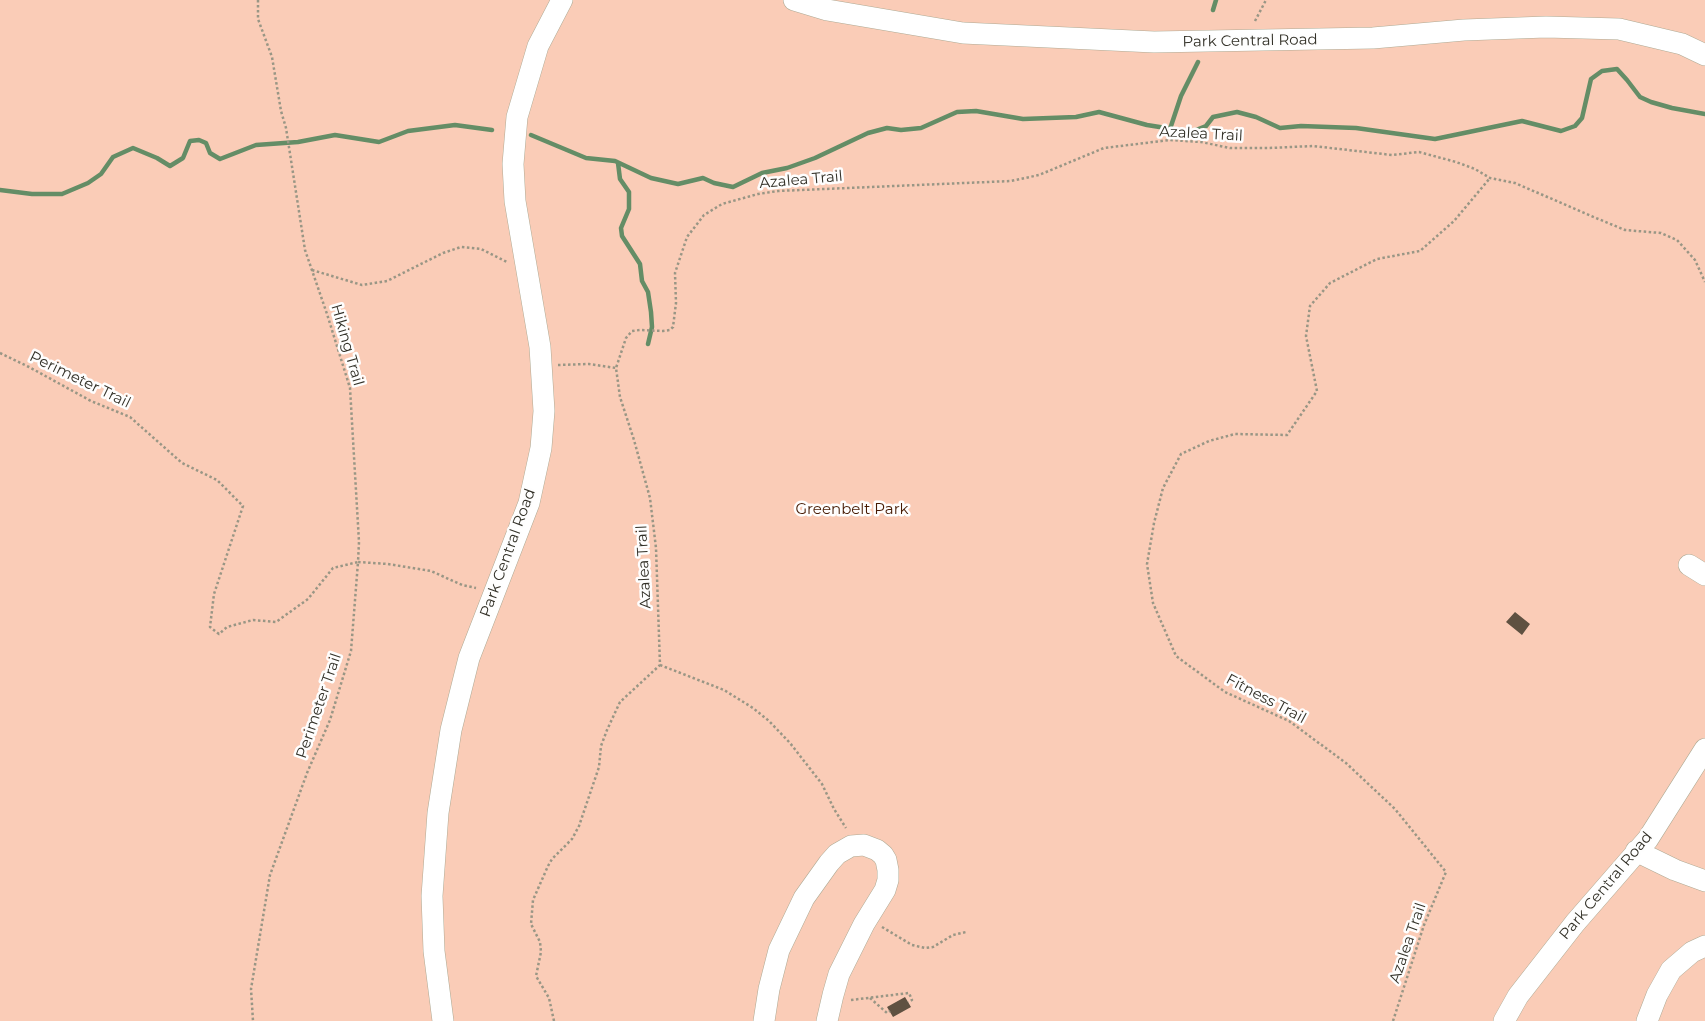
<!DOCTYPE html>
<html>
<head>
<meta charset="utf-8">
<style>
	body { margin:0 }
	canvas { display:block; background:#f7f2db }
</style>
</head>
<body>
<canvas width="1705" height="1021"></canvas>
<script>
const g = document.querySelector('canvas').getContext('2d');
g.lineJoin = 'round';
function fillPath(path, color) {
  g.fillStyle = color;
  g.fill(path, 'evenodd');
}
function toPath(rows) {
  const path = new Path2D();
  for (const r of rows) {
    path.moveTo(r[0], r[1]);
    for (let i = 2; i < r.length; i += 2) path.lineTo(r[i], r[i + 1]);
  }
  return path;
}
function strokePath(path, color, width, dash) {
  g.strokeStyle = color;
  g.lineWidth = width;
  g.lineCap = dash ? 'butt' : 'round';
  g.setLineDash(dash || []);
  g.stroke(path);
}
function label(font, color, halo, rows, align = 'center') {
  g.font = font + ' Montserrat,sans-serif';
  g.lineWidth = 5;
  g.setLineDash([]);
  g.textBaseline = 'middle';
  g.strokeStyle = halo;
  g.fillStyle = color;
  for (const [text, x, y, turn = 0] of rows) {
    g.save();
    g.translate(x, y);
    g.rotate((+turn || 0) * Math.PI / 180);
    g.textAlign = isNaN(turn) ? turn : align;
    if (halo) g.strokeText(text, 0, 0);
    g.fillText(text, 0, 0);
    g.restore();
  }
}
const green = toPath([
	[0,0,1705,0,1705,1021,0,1021]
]);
const stream = toPath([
	[1213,10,1216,0],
	[1170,129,1181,96,1198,62],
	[531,135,586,158,615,161,651,178,678,184,703,178,714,183,733,187,762,173,787,168,815,158,868,133,887,128,901,130,921,128,957,112,976,111,1023,119,1076,117,1099,112,1147,125,1191,132,1206,126,1213,117,1237,112,1256,117,1280,128,1301,126,1356,128,1435,139,1522,121,1561,131,1575,126,1582,118,1591,79,1602,71,1617,69,1627,80,1640,97,1651,102,1672,108,1705,114],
	[618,163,620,179,629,192,629,209,621,228,622,236,640,264,642,281,648,292,651,312,652,327,648,344],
	[0,190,32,194,62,194,88,183,101,174,113,157,133,148,157,158,170,166,183,158,190,141,199,140,206,143,210,153,220,159,256,145,298,142,335,135,379,142,408,131,455,125,492,130]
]);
const building = toPath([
	[1515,612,1530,624,1522,635,1506,622],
	[905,997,911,1007,893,1017,887,1007]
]);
const path = toPath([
	[258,0,258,19,272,57,281,111,286,128,305,250,327,314,350,388,359,542,358,562,388,564,431,571,462,585,476,588],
	[1255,21,1266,0],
	[312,270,362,285,387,281,443,253,461,247,481,249,507,262],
	[0,353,29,367,91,401,130,417,182,463,217,480,243,506,214,594,210,627,219,634,227,627,253,620,276,622,308,599,333,568,358,562,351,651,330,720,307,773,270,875,251,989,253,1021],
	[558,365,589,364,616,368],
	[660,665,724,690,753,708,769,721,790,743,822,784,834,809,846,828],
	[882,927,912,945,925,948,933,947,953,935,966,932],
	[870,998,887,1013,890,1011],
	[851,1000,909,993,912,1000,908,1002],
	[554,1021,549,998,536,976,541,952,540,942,531,924,533,900,548,866,552,859,572,839,579,826,599,767,601,746,607,730,620,702,660,665,656,548,650,498,634,440,620,397,616,368,626,338,632,331,640,330,663,331,670,330,673,327,676,303,675,273,687,237,704,215,722,204,758,194,778,191,1011,181,1039,175,1104,148,1170,140,1201,142,1230,148,1269,148,1313,146,1392,155,1419,152,1456,162,1475,169,1490,178,1515,183,1596,218,1625,230,1661,233,1677,240,1695,260,1705,282],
	[1393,1021,1424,925,1446,872,1395,809,1346,763,1289,721,1225,692,1176,656,1153,603,1147,564,1154,523,1163,488,1181,454,1209,441,1235,434,1287,435,1317,391,1306,336,1310,306,1330,283,1377,259,1420,251,1454,221,1490,178]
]);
const minor = toPath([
	[794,0,827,10,963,33,1154,42,1373,38,1464,30,1546,27,1619,29,1682,44,1705,55],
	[1689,565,1705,575],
	[1636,851,1675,870,1705,881],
	[443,1021,434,951,432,896,438,813,451,730,469,658,529,503,541,448,544,411,540,347,515,201,513,164,517,117,538,46,562,0],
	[764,1021,769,989,779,950,804,898,829,863,837,854,851,846,864,845,877,850,883,855,886,860,888,870,888,880,885,890,864,924,839,974,833,995,827,1021],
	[1504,1021,1518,996,1575,923,1648,839,1705,749],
	[1647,1021,1657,995,1671,970,1692,952,1705,946]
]);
const streetNames = [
	["Park Central Road",1250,41,-1],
	["Azalea Trail",1201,134,3],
	["Azalea Trail",801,180,-5],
	["Hiking Trail",347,345,74],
	["Perimeter Trail",80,380,26],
	["Park Central Road",508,553,-70],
	["Azalea Trail",644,567,-93],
	["Fitness Trail",1266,699,28],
	["Perimeter Trail",319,706,-71],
	["Park Central Road",1606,886,-50],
	["Azalea Trail",1408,943,-71]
];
const parkNames = [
	["Greenbelt Park",852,510]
];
fillPath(green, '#faccb7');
strokePath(stream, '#648d66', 4.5);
fillPath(building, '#5f5141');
strokePath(minor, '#afaa94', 22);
strokePath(path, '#999685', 2.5, [2.5, 2.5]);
strokePath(minor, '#fff', 21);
label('15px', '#323027', '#fefefe', streetNames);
label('15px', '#461a02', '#fefefe', parkNames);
</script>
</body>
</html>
